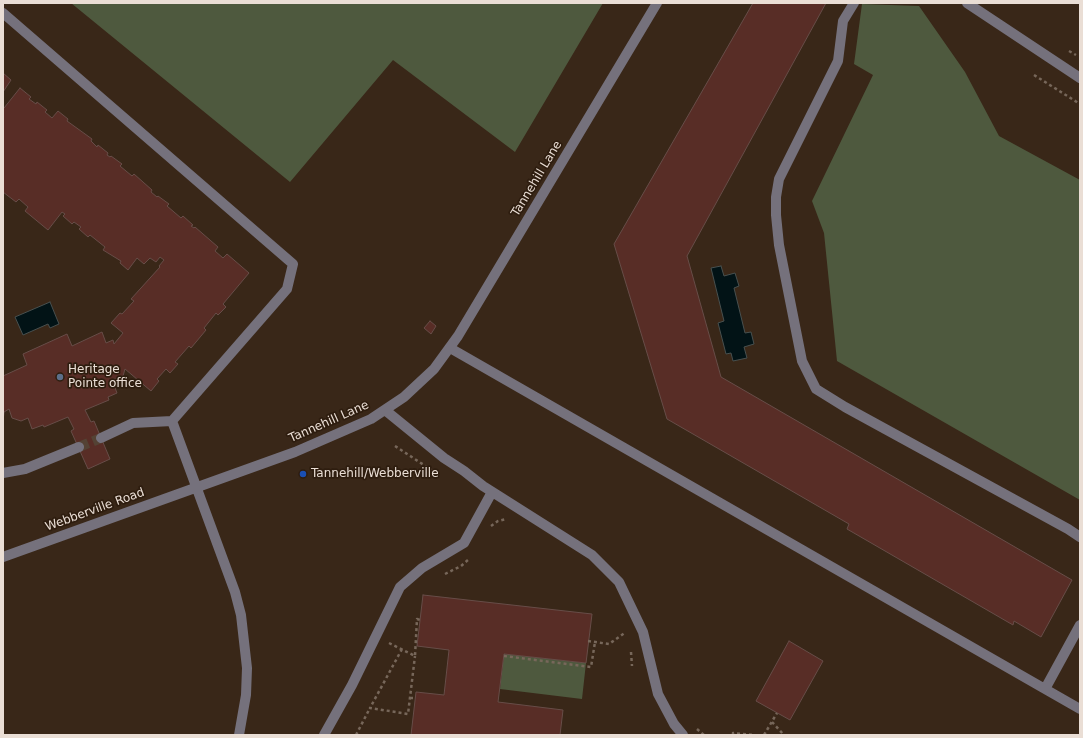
<!DOCTYPE html>
<html>
<head>
<meta charset="utf-8">
<style>
	body { margin:0 }
	#map { position:relative; width:1083px; height:738px; overflow:hidden; background:#392718; font-family:"DejaVu Sans",sans-serif }
	canvas { display:block }
	.frame { position:absolute; inset:0; border:4px solid #eaded5; pointer-events:none }
</style>
</head>
<body>
<div id="map">
<canvas width="1083" height="738"></canvas>
<div class="frame"></div>
</div>
<script>
const g = document.querySelector('canvas').getContext('2d');
g.lineJoin = 'round';
function fillPath(path, color) {
  g.fillStyle = color;
  g.fill(path, 'evenodd');
}
function toPath(rows) {
  const path = new Path2D();
  for (const r of rows) {
    path.moveTo(r[0], r[1]);
    for (let i = 2; i < r.length; i += 2) path.lineTo(r[i], r[i + 1]);
  }
  return path;
}
function strokePath(path, color, width, dash) {
  g.strokeStyle = color;
  g.lineWidth = width;
  g.lineCap = dash ? 'butt' : 'round';
  g.setLineDash(dash || []);
  g.stroke(path);
}
function label(font, color, halo, rows, align = 'center') {
  g.font = font + ' "DejaVu Sans",sans-serif';
  g.lineWidth = 3.5;
  g.setLineDash([]);
  g.textBaseline = 'middle';
  g.strokeStyle = halo;
  g.fillStyle = color;
  for (const [text, x, y, turn = 0] of rows) {
    g.save();
    g.translate(x, y);
    g.rotate((+turn || 0) * Math.PI / 180);
    g.textAlign = isNaN(turn) ? turn : align;
    if (halo) g.strokeText(text, 0, 0);
    g.fillText(text, 0, 0);
    g.restore();
  }
}
const green = toPath([
	[71,3,603,3,515,152,393,60,290,182],
	[862,4,919,6,965,72,999,136,1080,180,1080,500,837,361,824,233,812,201,873,75,854,64],
	[504,654,586,663,582,699,500,689]
]);
const water = toPath([
	[721,266,724,276,735,273,739,286,734,288,745,333,751,332,754,344,744,347,747,358,733,361,731,353,726,354,718,323,724,321,711,268,721,266],
	[50,302,59,324,50,328,48,324,23,335,15,317,50,302]
]);
const building = toPath([
	[753,3,826,3,687,256,721,377,1072,580,1041,637,1014,621,1013,625,847,529,849,524,667,419,614,244,753,3],
	[3,73,11,80,3,92,3,73],
	[20,88,31,97,29,99,36,104,37,102,47,110,45,112,52,118,58,111,68,119,67,121,92,139,91,141,97,147,98,145,108,153,107,155,110,157,111,156,122,164,120,166,132,176,134,174,152,190,151,192,157,197,158,196,169,204,167,206,181,218,183,216,193,225,191,226,194,228,195,227,218,247,215,251,223,258,227,254,249,273,223,304,226,307,218,315,216,313,204,328,206,330,191,348,189,346,175,362,178,364,170,373,166,369,157,379,159,381,151,391,125,369,123,376,112,380,117,393,108,397,109,400,85,410,91,422,94,421,110,459,88,469,71,431,74,429,68,417,44,427,43,425,32,429,28,418,21,421,12,418,9,409,4,412,3,422,3,376,27,365,23,354,67,334,72,346,102,332,106,343,113,340,114,344,123,333,111,323,120,313,122,314,134,301,131,299,160,267,159,266,164,260,160,257,156,262,150,258,144,264,137,258,128,270,120,263,121,261,103,250,105,247,90,235,88,237,79,229,81,227,74,222,72,224,63,216,65,214,62,212,48,230,25,211,28,207,19,199,16,202,3,192,3,107,4,108,20,88],
	[430,321,436,326,431,334,424,328,430,321],
	[423,595,592,614,586,663,504,654,498,702,563,710,560,735,411,735,416,692,444,695,449,650,417,646,423,595],
	[789,641,823,661,790,720,756,701,789,641]
]);
const minorTunnel = toPath([
	[79,447,101,438]
]);
const path = toPath([
	[1069,51,1076,55],
	[1034,75,1080,104],
	[395,446,433,471],
	[491,526,498,521,506,519],
	[445,574,461,566,468,560],
	[588,641,609,644,626,632],
	[389,643,415,656,417,619,420,620],
	[402,649,370,708,408,714,415,656],
	[631,652,632,666],
	[504,656,591,667,595,642],
	[410,698,415,698],
	[772,722,784,735],
	[697,729,704,735],
	[356,735,370,708],
	[733,735,733,733,754,735],
	[764,735,777,713]
]);
const minor = toPath([
	[854,3,843,21,838,61,779,179,776,197,776,215,779,245,802,361,816,389,845,407,1068,529,1080,537],
	[967,3,1080,78],
	[3,13,293,264,287,289,172,421,235,592,241,615,247,668,246,695,239,735],
	[450,348,1045,689],
	[385,410,444,458,464,471,483,486,592,555,619,582,643,632,658,694,674,724,683,735],
	[101,438,133,423,172,421],
	[3,473,25,469,79,447],
	[3,557,295,452,371,419,404,397,434,369,458,336,657,3],
	[1080,625,1045,689,1080,709],
	[324,735,352,685,400,587,422,568,464,543,492,492]
]);
const markers = [
	[60,377,4,"#5c6f8a"],
	[303,474,4,"#1a4fb4"]
];
const streetNames = [
	["Tannehill Lane",537,179,-59],
	["Tannehill Lane",329,422,-24],
	["Webberville Road",95,510,-20]
];
const poiNames = [
	["Heritage",68,370],
	["Pointe office",68,384],
	["Tannehill/Webberville",311,474]
];
fillPath(green, '#4e593e');
fillPath(water, '#021316');
strokePath(water, '#48504f', 1);
fillPath(building, '#582d26');
strokePath(building, '#674d48', 1);
strokePath(minorTunnel, '#544234', 10, [10, 5]);
strokePath(path, '#77675a', 2.5, [3, 3]);
strokePath(minor, '#75717c', 10);
for (const [x, y, r, color] of markers) {
  const dot = new Path2D();
  dot.arc(x, y, r, 0, 2 * Math.PI);
  g.fillStyle = color;
  g.fill(dot);
  strokePath(dot, '#2e1d0f', 1.5);
}
label('12px', '#eaded5', '#2e1d0f', streetNames);
label('12px', '#eaded5', '#2e1d0f', poiNames, 'left');
</script>
</body>
</html>
